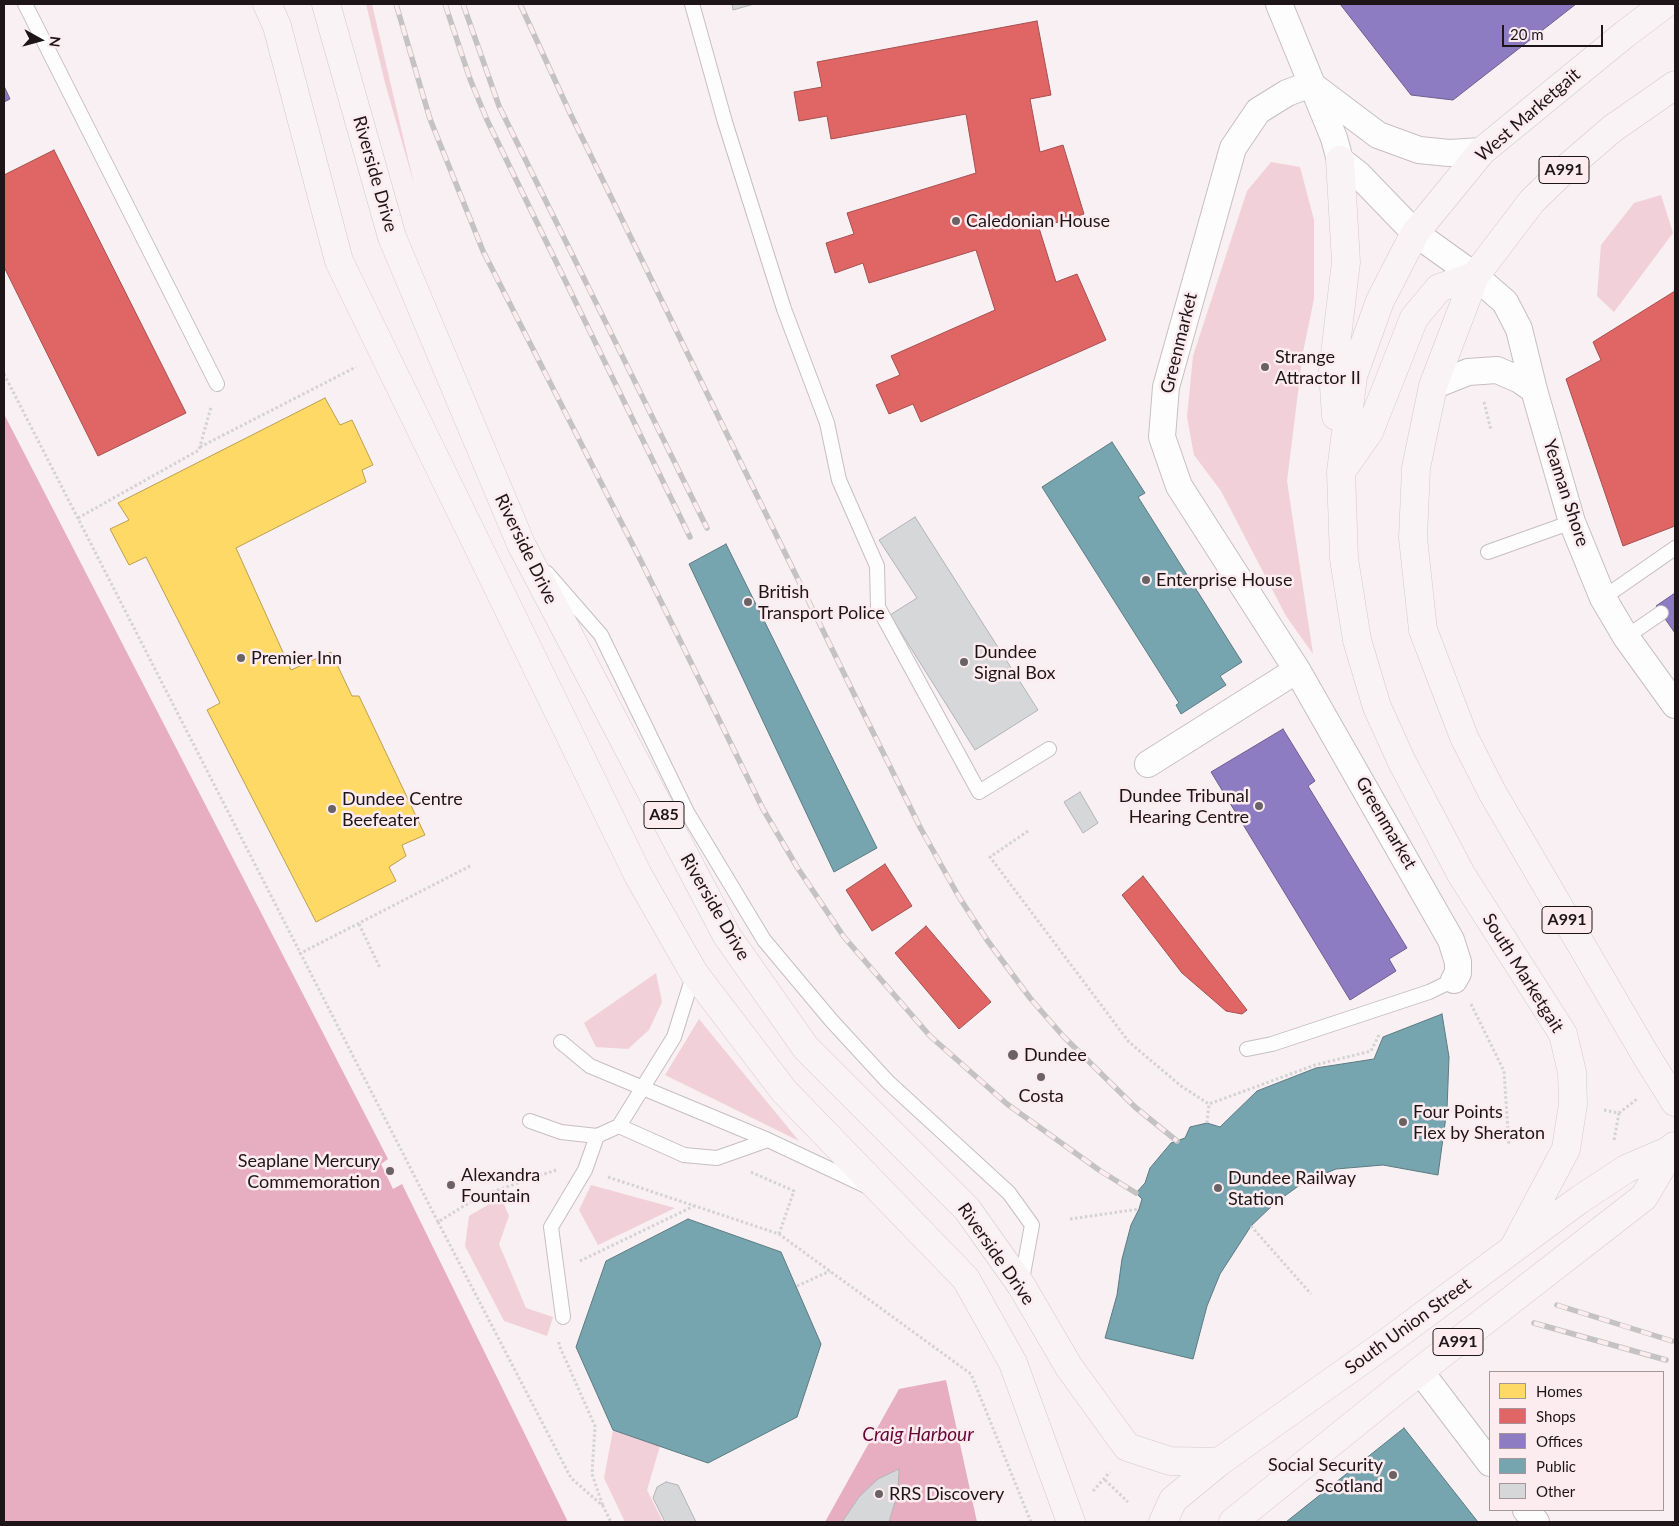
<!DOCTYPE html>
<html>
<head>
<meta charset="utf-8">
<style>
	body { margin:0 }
	#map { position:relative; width:1679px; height:1526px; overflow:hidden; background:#f8f0f2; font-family:Lato,sans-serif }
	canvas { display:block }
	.frame { position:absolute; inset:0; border:5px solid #1e1518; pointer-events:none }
	.legend { position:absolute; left:1489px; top:1371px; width:175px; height:140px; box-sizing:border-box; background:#fcecf0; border:1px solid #a3969a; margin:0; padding:6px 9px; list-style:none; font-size:15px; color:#1e1518 }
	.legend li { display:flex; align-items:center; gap:10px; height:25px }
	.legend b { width:25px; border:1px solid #a3969a }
	.north { position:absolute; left:15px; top:15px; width:50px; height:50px; -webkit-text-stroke:4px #fcecf0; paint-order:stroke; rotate:97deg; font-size:14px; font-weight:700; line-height:20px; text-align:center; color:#1e1518 }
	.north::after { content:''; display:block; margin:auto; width:18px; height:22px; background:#1e1518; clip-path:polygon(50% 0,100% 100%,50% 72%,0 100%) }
	.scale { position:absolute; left:1502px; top:25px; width:101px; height:22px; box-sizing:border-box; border:2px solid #1e1518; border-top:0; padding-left:6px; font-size:15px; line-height:18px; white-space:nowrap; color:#1e1518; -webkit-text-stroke:4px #fcecf0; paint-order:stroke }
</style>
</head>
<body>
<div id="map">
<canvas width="1679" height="1526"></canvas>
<div class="frame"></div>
<ul class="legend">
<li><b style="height:14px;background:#ffd966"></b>Homes</li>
<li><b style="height:14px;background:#e06666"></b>Shops</li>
<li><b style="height:14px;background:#8e7cc3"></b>Offices</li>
<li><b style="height:14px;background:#76a5af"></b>Public</li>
<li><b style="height:14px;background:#d5d7d8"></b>Other</li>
</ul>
<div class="north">N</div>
<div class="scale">20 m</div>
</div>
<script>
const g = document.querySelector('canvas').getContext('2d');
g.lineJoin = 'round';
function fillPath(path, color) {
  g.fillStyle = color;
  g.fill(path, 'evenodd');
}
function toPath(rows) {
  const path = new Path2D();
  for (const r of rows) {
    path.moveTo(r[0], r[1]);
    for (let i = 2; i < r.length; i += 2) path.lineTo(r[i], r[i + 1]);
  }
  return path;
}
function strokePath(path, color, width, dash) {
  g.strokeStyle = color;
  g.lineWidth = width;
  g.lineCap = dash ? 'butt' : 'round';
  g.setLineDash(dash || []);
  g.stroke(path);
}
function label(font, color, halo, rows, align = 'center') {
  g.font = font + ' Lato,sans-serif';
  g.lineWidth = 5;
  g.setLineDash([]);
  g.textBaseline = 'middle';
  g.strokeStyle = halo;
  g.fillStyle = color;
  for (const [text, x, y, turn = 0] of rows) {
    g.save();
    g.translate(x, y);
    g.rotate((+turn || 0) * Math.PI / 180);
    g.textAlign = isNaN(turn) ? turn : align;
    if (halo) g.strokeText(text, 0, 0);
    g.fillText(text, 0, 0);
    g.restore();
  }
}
const green = toPath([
	[366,4,372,4,414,184,385,83],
	[1271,162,1300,167,1314,220,1314,299,1303,352,1287,481,1313,654,1286,616,1221,491,1194,455,1187,417,1193,356,1247,191],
	[1661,195,1673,233,1614,312,1597,296,1601,245,1634,203],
	[656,973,662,1002,649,1030,628,1049,596,1047,584,1023],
	[699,1019,799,1141,665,1075],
	[591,1185,675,1208,598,1245,579,1210],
	[501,1197,509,1216,499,1244,526,1308,553,1317,547,1336,504,1321,465,1246,469,1216],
	[613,1430,660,1446,647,1490,663,1522,625,1522,604,1478]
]);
const water = toPath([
	[4,414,388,1159,381,1164,393,1189,402,1184,568,1522,4,1522],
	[946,1380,977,1522,889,1522,898,1492,899,1469,878,1479,859,1497,842,1522,825,1522,899,1389]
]);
const homes = toPath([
	[325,398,340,425,352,420,373,465,362,470,366,482,236,548,291,670,331,652,352,696,359,696,425,835,402,845,406,856,389,867,396,881,316,922,207,710,220,703,146,557,129,565,110,529,129,520,118,503,325,398]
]);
const shops = toPath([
	[1037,21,1051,95,1030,99,1040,152,1063,145,1084,214,1039,228,1056,282,1077,274,1106,340,921,422,913,404,889,414,876,385,900,375,891,356,995,310,976,250,869,283,863,263,835,273,826,243,854,234,847,213,976,173,966,114,831,139,827,116,799,121,794,92,822,87,817,62,1037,21],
	[54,150,186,413,98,456,4,267,4,175,54,150],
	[1675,291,1675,526,1623,546,1566,379,1601,360,1593,342,1675,291],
	[885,864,912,906,872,931,846,890,885,864],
	[1143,876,1247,1010,1242,1014,1226,1011,1182,973,1122,895,1143,876],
	[926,926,991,1002,959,1029,895,953,926,926]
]);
const offices = toPath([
	[1340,4,1576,4,1453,100,1411,95,1340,4],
	[4,86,10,99,4,102,4,86],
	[1675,593,1675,633,1656,606,1675,593],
	[1283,729,1315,781,1308,786,1407,948,1389,959,1396,971,1350,1000,1211,772,1283,729]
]);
const public = toPath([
	[1112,442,1145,493,1138,497,1242,662,1220,676,1226,685,1181,714,1176,705,1179,703,1042,487,1112,442],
	[726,544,877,848,834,872,689,564,726,544],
	[1442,1014,1449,1057,1447,1109,1438,1175,1383,1165,1336,1169,1304,1182,1275,1203,1251,1226,1220,1274,1207,1306,1193,1359,1105,1338,1117,1295,1122,1259,1131,1225,1139,1209,1142,1199,1136,1193,1145,1183,1150,1168,1171,1143,1185,1138,1190,1127,1207,1123,1220,1127,1257,1091,1316,1068,1374,1059,1383,1037,1442,1014],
	[688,1219,781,1252,821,1344,797,1417,708,1463,613,1430,576,1347,606,1261,688,1219],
	[1404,1428,1478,1522,1286,1522,1404,1428]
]);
const building = toPath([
	[732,4,754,4,733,10,732,4],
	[915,517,1038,710,975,750,890,615,917,598,879,540,915,517],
	[1080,792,1098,823,1083,833,1064,802,1080,792],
	[899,1469,898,1492,889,1522,842,1522,859,1497,878,1479,899,1469],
	[666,1482,678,1485,696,1522,665,1522,653,1498,657,1487,666,1482]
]);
const path = toPath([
	[4,374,438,1222,480,1196,556,1170],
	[1484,402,1491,430],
	[200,447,356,367],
	[78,518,199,450,211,407],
	[1028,831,990,857,1129,1042,1181,1086,1209,1104,1315,1065,1371,1051,1379,1035],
	[359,924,380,968],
	[299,954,472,865],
	[1471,1004,1504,1071,1509,1146],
	[1604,1110,1619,1113,1637,1099],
	[1207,1123,1209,1104],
	[1614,1140,1619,1113],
	[751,1172,794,1191,779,1234],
	[608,1177,779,1234,971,1374,1031,1522],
	[1070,1219,1139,1209],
	[438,1222,571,1478,603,1506,611,1522],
	[1251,1226,1311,1294],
	[580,1261,694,1206],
	[797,1286,830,1271],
	[559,1342,559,1345,595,1426,592,1474,603,1506],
	[1105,1480,1128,1502],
	[1093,1491,1110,1472]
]);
const service = toPath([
	[25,4,217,384],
	[692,4,725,122,784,309,827,423,839,480,877,566,878,607,979,792,1049,749],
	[1488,552,1572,522],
	[547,573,601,635,687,812,764,940,831,1020,888,1082,1009,1193,1032,1225,1021,1285],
	[1603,598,1675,548],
	[1626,637,1661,613],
	[561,1042,590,1066,768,1140,866,1186],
	[1247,1049,1272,1044,1429,992,1454,980],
	[530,1121,561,1132,597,1136,619,1126,674,1037,694,973],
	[619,1126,684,1155,717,1158,768,1140],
	[563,1317,551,1227,585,1170,597,1136]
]);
const minor = toPath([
	[1279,4,1334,138,1340,160,1358,174,1415,233,1475,276,1505,302,1519,329,1534,390,1572,522,1603,598,1626,637,1675,705],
	[1311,84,1287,93,1258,111,1233,148,1166,387,1162,437,1179,486,1297,670,1451,940,1458,962,1458,973,1454,980],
	[1313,86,1378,135,1419,150,1449,153,1482,151],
	[1433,386,1468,372,1497,370,1520,380,1534,390],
	[1148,764,1297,670],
	[1420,1371,1490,1463],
	[1526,1510,1536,1522]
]);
const primary = toPath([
	[267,4,277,26,339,261,638,875,694,973,784,1091,966,1279,1013,1363,1071,1522],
	[326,4,392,237,521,544,727,936,806,1048,967,1209,1021,1285,1069,1367,1127,1447,1170,1461,1219,1462],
	[1675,85,1612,129,1562,172,1532,201,1475,276,1433,386,1416,468,1413,538,1423,630,1464,737,1492,792,1645,1054,1675,1102],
	[1336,416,1333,371,1346,262,1340,160],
	[1343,469,1369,432,1414,318,1439,288,1475,276],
	[1513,1249,1566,1149,1573,1104,1572,1072,1563,1034,1461,874,1402,762,1377,707,1357,640,1344,559,1341,472,1353,376,1380,301,1415,233,1482,151,1625,34,1665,4],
	[1163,1522,1173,1500,1219,1462,1389,1341,1579,1200,1626,1169,1670,1150],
	[1233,1522,1420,1371,1644,1197,1674,1146]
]);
const rail = toPath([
	[396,4,430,119,483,251,643,565,763,809,797,867,844,937,930,1036,1007,1104,1099,1170,1136,1193],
	[445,4,470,79,487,120,690,537],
	[463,4,499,106,707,528],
	[520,4,570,113,854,694,921,829,959,897,987,940,1030,998,1063,1036,1135,1107,1177,1141],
	[1557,1305,1672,1341],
	[1534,1323,1666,1360]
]);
const markers = [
	[956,221,5,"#6a6264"],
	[1265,367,5,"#6a6264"],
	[1146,580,5,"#6a6264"],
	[748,602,5,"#6a6264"],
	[241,658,5,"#6a6264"],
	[964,662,5,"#6a6264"],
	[1259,806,5,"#6a6264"],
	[332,809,5,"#6a6264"],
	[1013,1055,6,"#6a6264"],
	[1041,1077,5,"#6a6264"],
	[1403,1122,5,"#6a6264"],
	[390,1171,5,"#6a6264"],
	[451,1185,5,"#6a6264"],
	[1218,1188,5,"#6a6264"],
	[1393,1475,5,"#6a6264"],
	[879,1494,5,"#6a6264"]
];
const shields = [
	[1564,170,50],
	[664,815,40],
	[1567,920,50],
	[1458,1342,50]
];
const shieldNames = [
	["A991",1564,170],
	["A85",664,815],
	["A991",1567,920],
	["A991",1458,1342]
];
const streetNames = [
	["West Marketgait",1528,115,-41],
	["Riverside Drive",375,174,74],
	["Greenmarket",1179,343,-76],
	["Yeaman Shore",1566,493,72],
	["Riverside Drive",526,549,64],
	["Greenmarket",1386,823,60],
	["Riverside Drive",715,907,60],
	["South Marketgait",1523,973,58],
	["Riverside Drive",996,1254,55],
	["South Union Street",1408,1326,-36]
];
const poiNames = [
	["Caledonian House",966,221],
	["Strange",1275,357],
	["Attractor II",1275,378],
	["Enterprise House",1156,580],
	["British",758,592],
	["Transport Police",758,613],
	["Dundee",974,652],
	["Signal Box",974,673],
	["Premier Inn",251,658],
	["Dundee Tribunal",1249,796,"right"],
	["Hearing Centre",1249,817,"right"],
	["Dundee Centre",342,799],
	["Beefeater",342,820],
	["Dundee",1024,1055],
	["Costa",1041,1096,"center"],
	["Four Points",1413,1112],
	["Flex by Sheraton",1413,1133],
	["Seaplane Mercury",380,1161,"right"],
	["Commemoration",380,1182,"right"],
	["Alexandra",461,1175],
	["Fountain",461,1196],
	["Dundee Railway",1228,1178],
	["Station",1228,1199],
	["Social Security",1383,1465,"right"],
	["Scotland",1383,1486,"right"],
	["RRS Discovery",889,1494]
];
const waterNames = [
	["Craig Harbour",918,1435]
];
fillPath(green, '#f1d0da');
fillPath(water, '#e7adc0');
fillPath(homes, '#ffd966');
strokePath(homes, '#bc9e4f', 1);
fillPath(shops, '#e06666');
strokePath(shops, '#a64e4f', 1);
fillPath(offices, '#8e7cc3');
strokePath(offices, '#6c5d90', 1);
fillPath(public, '#76a5af');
strokePath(public, '#5c7a82', 1);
fillPath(building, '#d5d7d8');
strokePath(building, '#b2b3b3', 1);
strokePath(service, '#c7bec1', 16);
strokePath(minor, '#c7bec1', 28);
strokePath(primary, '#d0cbcc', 29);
strokePath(path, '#d4d2d3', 3, [2.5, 2.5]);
strokePath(service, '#fefdfd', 14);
strokePath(minor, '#fefdfd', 26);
strokePath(primary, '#f9f3f5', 28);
strokePath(rail, '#c5c2c3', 5.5);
strokePath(rail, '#fcecf0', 4, [11]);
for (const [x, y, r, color] of markers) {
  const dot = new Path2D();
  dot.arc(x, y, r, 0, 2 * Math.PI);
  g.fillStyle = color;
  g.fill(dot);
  strokePath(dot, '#fcecf0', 2);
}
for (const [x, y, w] of shields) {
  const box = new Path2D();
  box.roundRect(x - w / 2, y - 13.5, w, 27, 4);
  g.fillStyle = '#fcecf0';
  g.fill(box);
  strokePath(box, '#1e1518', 1);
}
label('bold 16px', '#1e1518', null, shieldNames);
label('18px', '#1e1518', '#fcecf0', streetNames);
label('18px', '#1e1518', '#fcecf0', poiNames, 'left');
label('italic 19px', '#670536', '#fcecf0', waterNames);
</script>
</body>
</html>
